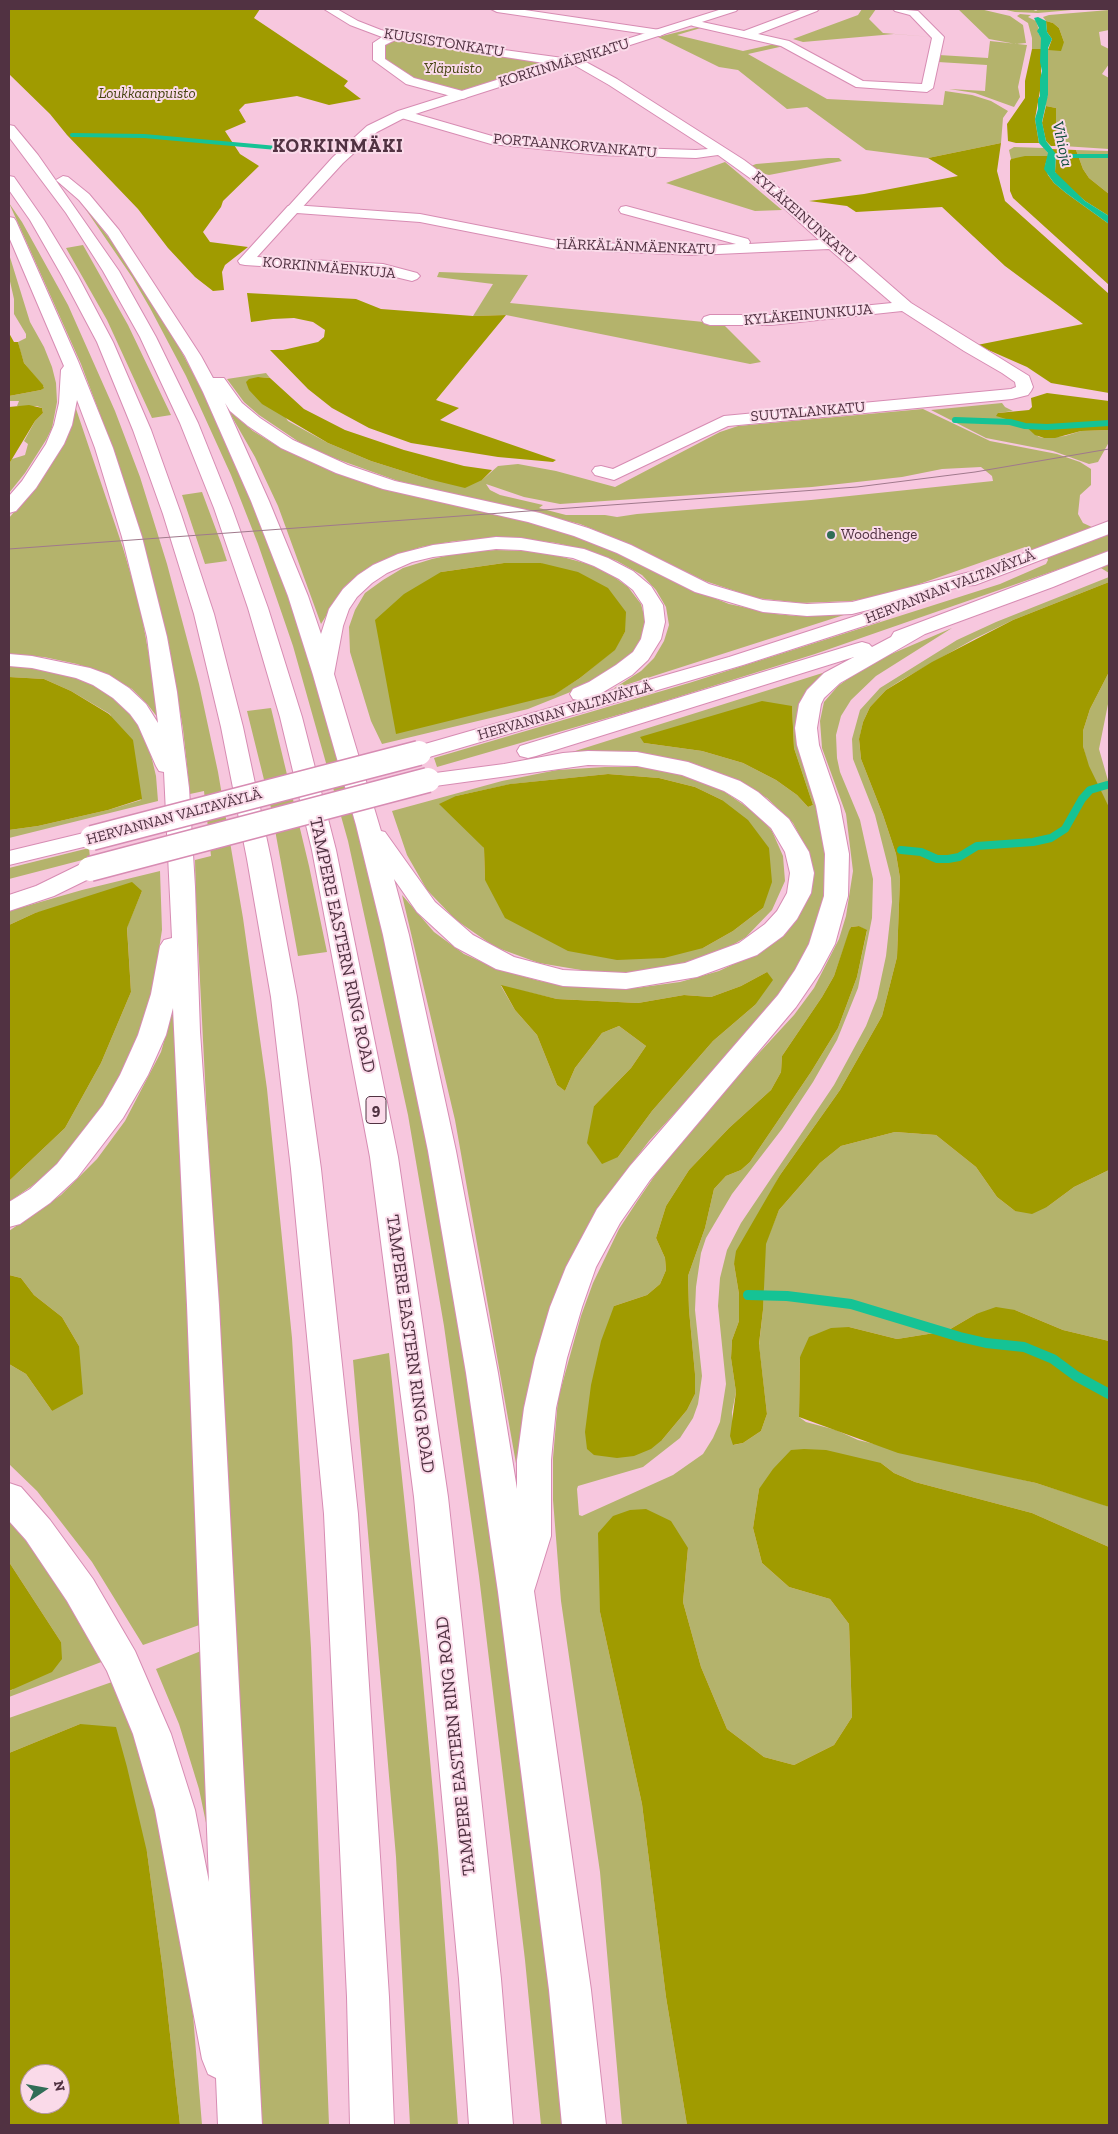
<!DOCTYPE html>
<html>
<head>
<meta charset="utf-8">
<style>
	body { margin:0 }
	#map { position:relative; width:1118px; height:2134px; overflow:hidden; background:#f7c7de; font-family:"Zilla Slab",serif }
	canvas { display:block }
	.frame { position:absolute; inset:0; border:10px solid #513242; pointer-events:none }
	.north { position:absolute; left:20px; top:2064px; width:50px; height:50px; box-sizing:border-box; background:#fadae9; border:1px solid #b697a6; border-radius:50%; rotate:78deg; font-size:14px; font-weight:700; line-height:20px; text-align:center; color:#513242 }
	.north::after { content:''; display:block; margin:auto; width:18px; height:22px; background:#316d57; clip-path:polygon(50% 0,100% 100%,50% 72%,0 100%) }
</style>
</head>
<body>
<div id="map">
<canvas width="1118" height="2134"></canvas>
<div class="frame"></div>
<div class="north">N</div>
</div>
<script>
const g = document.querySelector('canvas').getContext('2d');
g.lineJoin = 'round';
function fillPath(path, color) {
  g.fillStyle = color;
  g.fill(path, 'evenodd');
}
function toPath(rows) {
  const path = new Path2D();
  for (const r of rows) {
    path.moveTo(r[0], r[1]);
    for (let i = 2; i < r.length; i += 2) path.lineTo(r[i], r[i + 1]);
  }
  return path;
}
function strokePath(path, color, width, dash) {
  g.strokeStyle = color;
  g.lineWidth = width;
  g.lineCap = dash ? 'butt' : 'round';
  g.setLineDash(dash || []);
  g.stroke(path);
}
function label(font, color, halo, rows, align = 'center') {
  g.font = font + ' "Zilla Slab",serif';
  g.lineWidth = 4;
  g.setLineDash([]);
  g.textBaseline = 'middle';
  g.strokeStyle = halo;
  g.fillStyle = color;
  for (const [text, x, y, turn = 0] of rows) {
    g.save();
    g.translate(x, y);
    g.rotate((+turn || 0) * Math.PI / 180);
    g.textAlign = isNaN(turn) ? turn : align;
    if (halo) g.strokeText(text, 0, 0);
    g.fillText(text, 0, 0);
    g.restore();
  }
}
const green = toPath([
	[862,9,876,9,869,19,883,33,932,37,894,34,803,42,793,39,858,15],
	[958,9,980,9,1010,16,1023,25,1026,43,1016,44,989,39],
	[1002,9,1031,9,1036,11,1039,9,1083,9,1038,13,1015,12],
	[1109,10,1109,30,1099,32,1101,45,1109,49,1109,64,1102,74,1109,78,1109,149,1063,146,1056,140,1056,108,1046,106,1045,102,1048,95,1048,50,1064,42,1059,28,1053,23,1046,21,1043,17,1049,15],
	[1020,14,1031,15,1028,17,1036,21,1039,30,1038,33,1041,37,1041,49,1032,49,1032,38,1028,23,1017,16],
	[703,26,704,27,677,35,743,51,779,43,784,46,748,54,827,99,943,105,945,91,972,95,991,101,1008,111,1003,118,1001,143,928,158,866,150,807,107,787,109,738,70,719,67,658,37],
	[396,38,550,63,460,91,413,80,383,60,385,42],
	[990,41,1027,45,1018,87,1020,97,1014,107,975,93,949,89,985,91,987,65,938,62,939,55,988,58],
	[1014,147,1044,148,1048,153,1048,156,1011,159,1009,150],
	[1076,150,1109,151,1109,194,1089,178,1083,169],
	[828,158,839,158,842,161,769,175,761,173,751,166,756,164],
	[725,162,782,210,755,211,666,183],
	[80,201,124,257,168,326,208,402,239,469,268,542,304,642,361,840,406,1034,452,1274,488,1512,545,1950,563,2125,541,2125,525,1960,479,1576,444,1326,408,1115,348,841,293,646,258,544,231,475,186,376,150,308,132,277],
	[9,203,22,222,68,305,115,411,140,477,167,564,199,684,218,772,243,918,267,1089,292,1338,311,1648,329,2125,258,2125,196,902,195,860,211,856,204,791,190,794,183,729,168,640,139,527,116,457,81,364],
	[83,245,128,325,171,415,152,418,107,320,66,248],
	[9,254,30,322,44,347,52,367,56,383,57,402,52,428,46,440,25,473,9,493,9,464,12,459,25,455,28,444,24,441,35,421,43,413,42,408,37,406,17,406,19,401,9,401,9,396,41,390,44,387,24,363,20,350,18,342,26,338,26,334,14,314,14,299,9,277],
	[439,272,528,275,510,303,704,322,725,326,761,362,750,364,506,315,473,316,493,284,437,277],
	[266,373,270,378,258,377,288,421,328,443,371,461,428,479,482,480,498,466,518,464,556,471,615,487,720,432,738,426,923,409,990,441,1057,454,1080,462,1091,469,1091,485,1080,495,1078,514,1083,523,1094,528,1109,532,1109,573,1096,565,1094,557,815,654,649,706,437,767,434,758,689,683,1000,584,1046,564,1048,560,1046,556,1025,547,908,588,875,597,851,601,801,603,756,598,705,581,629,544,580,524,398,481,317,452,299,442,259,415,244,402,227,379],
	[981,467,992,476,993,481,811,500,637,514,617,517,605,515,566,515,539,508,543,505,500,495,490,490,486,484,524,497,560,504,812,487,902,477,942,469],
	[73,400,123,548,140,606,161,722,148,705,132,689,104,673,77,664,44,657,9,655,9,518,37,485],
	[1002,403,1005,407,1013,411,998,413,1009,420,1023,424,1039,437,1044,438,1065,436,1081,431,1109,430,1109,442,1098,462,1089,464,1053,451,986,438,931,410],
	[228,410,253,431,279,447,338,474,377,487,522,520,585,537,652,568,677,583,729,604,776,614,797,616,847,614,613,689,641,671,654,658,664,641,669,625,666,607,656,590,642,575,617,561,586,550,556,543,522,539,492,539,455,541,421,547,389,558,365,570,344,587,321,624,278,506,255,457],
	[202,492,221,543,227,561,205,564,182,495],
	[496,550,530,551,559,556,588,564,610,574,628,587,641,604,645,619,642,636,633,653,617,667,578,689,528,709,382,744,371,721,350,652,349,627,355,610,365,593,383,580,403,568,432,559,464,552],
	[504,563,541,563,625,632,614,650,580,678,553,695,441,572],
	[1109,577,1109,582,1013,620,974,639,900,681,886,690,870,707,863,722,859,740,861,759,883,815,896,854,900,878,897,957,882,1016,840,1090,780,1175,734,1264,739,1294,739,1321,732,1340,731,1358,736,1392,732,1412,734,1445,743,1443,761,1431,767,1414,759,1345,763,1310,765,1244,779,1210,820,1163,841,1146,895,1132,936,1135,976,1167,997,1197,1015,1211,1047,1207,1074,1187,1109,1170,1109,1341,1063,1330,1015,1310,976,1314,947,1331,897,1339,849,1327,800,1357,799,1417,806,1422,836,1430,858,1440,1036,1483,1099,1503,1109,1507,1109,1547,1032,1513,915,1482,894,1473,881,1463,759,1489,753,1528,762,1563,789,1587,830,1599,849,1624,852,1717,834,1745,794,1765,764,1757,727,1729,701,1667,683,1602,688,1548,600,1612,642,1804,666,1997,687,2125,622,2125,600,1872,561,1601,553,1500,553,1458,558,1399,581,1316,593,1283,619,1229,638,1200,662,1165,711,1105,794,1015,814,988,839,939,846,916,853,871,846,814,822,748,820,721,824,702,838,686,868,664,952,628,876,676,851,700,841,716,836,735,837,758,840,772,860,820,873,879,872,918,858,988,837,1040,813,1082,782,1129,732,1194,706,1238,701,1253,696,1287,695,1310,702,1376,698,1404,693,1418,680,1438,643,1467,578,1486,577,1489,579,1515,582,1516,673,1475,703,1454,713,1438,720,1422,726,1384,718,1306,720,1278,727,1250,741,1223,834,1085,866,1026,877,998,886,956,892,902,891,878,875,815,853,759,852,739,860,710,880,688,957,640,996,622],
	[859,926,867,931,857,977,838,1028,811,1072,750,1162,741,1170,726,1176,714,1189,705,1228,688,1276,689,1310,695,1374,695,1394,687,1410,662,1440,614,1306,647,1295,660,1284,666,1270,665,1258,656,1238,666,1206,689,1170,729,1128,771,1090,781,1072,782,1056,822,997,834,976,851,927],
	[9,667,28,667,67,674,95,686,118,701,139,725,150,751,156,776,158,801,9,838,9,830,38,826,108,810,141,800,110,714,71,691,44,679,9,677],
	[832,670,810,689,829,856,828,894,814,940,796,974,758,1023,649,1141,610,1192,573,1254,547,1316,529,1384,517,1469,455,1120,402,895,434,932,464,954,500,970,540,981,588,988,636,988,680,982,719,971,759,952,784,932,807,850,793,823,767,798,732,778,695,764,654,755,613,753,553,758],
	[792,706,794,748,813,805,808,807,797,795,776,780,743,763,702,751,644,743],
	[767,972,755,1005,713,1041,652,1111,618,1157,594,1106,631,1068,646,1046,619,1026,602,1033,575,1068,565,1091,557,1085,537,1035,515,1010,501,986,557,999,638,1003,684,995,711,997,741,986],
	[1109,672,1109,699,1099,749,1109,784,1109,807,1088,766,1083,746,1083,731,1090,709],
	[271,708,309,866,327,952,298,956,271,808,247,711],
	[605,767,647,767,691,776,725,792,757,814,772,831,783,856,785,881,772,910,746,937,711,958,678,967,638,972,593,972,539,963,495,947,456,920,427,890,407,855,392,811,502,781,557,770],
	[608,774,659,778,695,787,722,800,763,908,733,931,703,948,485,880,484,848,456,796,511,784],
	[89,848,90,858,9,879,9,868],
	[160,871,162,930,154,981,141,1032,120,1082,82,1138,46,1176,9,1202,9,1181,65,1128,101,1063,131,992,127,927,142,891,35,913,9,925,9,911,82,890],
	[178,993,205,1623,143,1645,92,1562,37,1491,9,1464,9,1364,26,1374,52,1411,79,1346,62,1317,34,1295,21,1278,9,1275,9,1231,61,1195,97,1159,125,1121,161,1052],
	[389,1353,421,1660,438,1848,458,2125,410,2125,396,1857,353,1360],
	[9,1519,71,1599,104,1661,9,1697,9,1691,12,1690,61,1642,9,1562],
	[206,1649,217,1876,199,1789,179,1724,156,1669],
	[112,1682,146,1765,176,1892,193,2015,202,2125,180,2125,163,1971,147,1852,80,1724,9,1753,9,1718]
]);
const forest = toPath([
	[9,9,260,9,254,18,348,81,344,86,361,99,329,105,297,96,245,104,239,110,246,122,225,131,240,154,259,166,223,201,221,207,203,232,210,242,248,247,225,265,222,272,224,290,213,291,195,277,168,248,138,209,67,135,50,114,9,74],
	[1046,21,1053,23,1059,28,1064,42,1061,51,1048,50,1052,39,1047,32],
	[1032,49,1041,49,1041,85,1035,119,1039,143,1016,143,1008,141,1007,124,1025,98,1025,81],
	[1046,106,1056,108,1056,140,1063,146,1051,146,1046,141,1042,123],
	[1001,143,997,171,1005,201,1109,294,1109,393,1051,383,1027,367,977,345,1083,324,1005,266,942,207,856,212,847,206,809,201,864,194,958,176,928,158],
	[1050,149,1076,150,1083,169,1089,178,1109,194,1109,216,1085,201,1058,177,1055,172,1056,156],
	[1025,156,1048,156,1045,166,1048,175,1054,183,1066,193,1109,224,1109,285,1013,198,1010,191,1010,161,1011,159],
	[247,293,356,299,381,309,473,316,506,315,436,400,459,408,440,420,556,460,553,462,498,457,411,443,369,428,332,408,308,389,270,350,283,350,318,342,324,337,325,330,313,322,294,318,273,319,251,322],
	[9,333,14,342,18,342,24,363,43,385,44,388,41,390,9,396],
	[258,377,270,378,304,409,345,430,404,450,464,466,492,470,482,480,465,488,428,479,371,461,328,443,262,404,249,390,246,382,249,379],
	[1047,393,1109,401,1109,430,1081,431,1055,438,1044,438,1035,435,1023,424,996,416,998,413,1029,410,1032,407,1031,398],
	[29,405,42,408,43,413,35,421,9,464,9,407],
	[504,563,541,563,578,572,608,588,626,612,625,632,615,650,580,678,554,695,396,734,375,620,404,594,441,572],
	[1109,582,1109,672,1090,709,1083,731,1083,746,1089,766,1109,807,1109,1170,1074,1187,1047,1207,1032,1214,1015,1211,997,1197,976,1167,936,1135,895,1132,841,1146,820,1163,779,1210,766,1244,763,1310,759,1344,767,1414,761,1431,743,1443,733,1445,730,1436,736,1392,731,1358,732,1340,739,1321,739,1294,734,1264,736,1251,780,1175,840,1090,882,1016,897,957,900,878,896,854,883,815,861,759,859,739,863,722,870,707,886,690,932,662,1013,620],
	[9,677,44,679,71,691,109,714,133,740,142,799,108,810,38,826,9,830],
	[762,701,792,706,794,748,813,805,808,807,797,795,776,780,743,763,702,751,644,743,640,737],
	[608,774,659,778,695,787,722,800,748,820,769,848,772,882,763,908,733,931,703,948,664,958,617,960,568,951,505,918,485,880,484,848,439,804,456,796,510,784],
	[132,882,142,891,127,928,131,992,101,1063,65,1128,9,1181,9,925,35,913],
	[859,926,867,930,857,977,838,1028,811,1072,750,1162,741,1170,726,1176,714,1189,705,1228,688,1276,689,1310,695,1374,695,1394,687,1410,662,1440,651,1449,634,1456,617,1458,594,1455,587,1449,585,1432,591,1385,601,1341,614,1306,647,1295,660,1284,666,1270,665,1258,656,1238,666,1206,689,1170,729,1128,771,1090,781,1072,782,1056,822,997,834,976,849,931,851,927],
	[767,972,773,980,755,1005,713,1041,652,1111,618,1157,602,1164,587,1143,594,1106,631,1068,646,1046,619,1026,602,1033,575,1068,565,1091,557,1085,537,1035,515,1010,501,985,557,999,638,1003,684,995,711,997,741,986],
	[9,1275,21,1278,34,1295,62,1317,79,1346,83,1394,52,1411,26,1374,9,1364],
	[996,1307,1015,1310,1063,1330,1109,1341,1109,1507,1036,1483,898,1453,799,1417,800,1357,809,1337,831,1328,849,1327,897,1339,947,1331,976,1314],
	[804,1449,826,1450,881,1463,894,1473,915,1482,1032,1513,1109,1547,1109,2125,687,2125,666,1997,642,1804,600,1612,598,1533,613,1516,630,1510,646,1509,671,1521,688,1548,683,1602,701,1667,727,1729,764,1757,794,1765,834,1745,852,1717,849,1624,830,1599,789,1587,762,1563,753,1528,759,1489,773,1469,791,1450],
	[9,1562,61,1642,62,1659,52,1672,9,1691],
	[80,1724,116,1727,127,1767,147,1852,163,1971,180,2125,9,2125,9,1753],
	[30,2074,60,2074,60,2104,30,2104]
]);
const water = toPath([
	[1038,17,1046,21,1047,32,1052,39,1048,48,1048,95,1042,122,1046,141,1056,154,1055,172,1085,201,1109,216,1109,224,1066,193,1054,183,1044,169,1048,153,1039,143,1035,119,1038,109,1038,99,1040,96,1040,79,1042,71,1040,62,1041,38,1037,31,1039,28,1034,18]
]);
const streamFar3 = toPath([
	[72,135,144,136,288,149],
	[1051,156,1109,156]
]);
const streamFar2 = toPath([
	[955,420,1010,422,1025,426,1047,427,1109,423]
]);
const streamFar1 = toPath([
	[901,850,921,852,937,859,948,859,959,857,977,846,1033,842,1051,838,1065,829,1082,799,1090,790,1107,785]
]);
const stream = toPath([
	[748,1295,787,1296,851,1304,960,1337,986,1343,1024,1347,1053,1359,1076,1376,1109,1394]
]);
const street = toPath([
	[324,9,337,9,358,21,381,30,416,38,563,58,569,62,563,66,395,40,385,45,385,59,414,78,466,92,468,95,466,98,462,99,406,84,373,60,373,43,382,37,350,25,324,9],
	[491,9,518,9,660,30,666,33,660,36,497,12,491,9],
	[803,9,819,9,817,11,758,34,789,41,863,81,922,84,932,38,910,15,895,11,893,9,918,11,944,37,933,88,927,92,856,87,781,46,693,26,687,23,693,20,744,31,803,9],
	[573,55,617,79,744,160,764,175,911,303,1029,376,1033,387,1031,391,1028,395,1012,399,728,426,614,480,595,475,592,471,595,467,601,466,613,469,724,416,1011,389,1016,387,1015,382,1002,373,964,351,902,311,771,325,710,325,704,323,702,320,704,317,710,315,771,315,892,303,829,249,695,255,557,249,420,222,297,213,257,257,383,264,417,273,420,276,417,279,412,281,383,274,245,265,240,264,238,261,288,206,293,205,420,214,557,241,695,247,736,244,621,213,619,210,621,207,626,206,748,239,750,242,749,244,819,240,754,181,718,155,696,158,600,155,491,144,398,117,396,114,402,110,492,136,600,147,696,150,708,149,609,85,569,62,567,59,569,56,573,55]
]);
const secondary = toPath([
	[722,9,738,9,736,11,406,117,377,132,343,163,298,212,288,212,286,209,333,157,367,126,398,111,722,9]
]);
const highway = toPath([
	[9,125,14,126,38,155,119,271,156,337,198,423,232,508,268,608,302,717,336,850,398,1157,448,1497,501,1979,513,2125,469,2125,459,1979,414,1497,370,1157,312,850,280,717,248,608,214,508,180,423,140,337,103,271,66,213,9,137,9,125],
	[9,176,14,177,44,220,78,276,113,342,151,430,181,514,214,614,243,727,271,859,297,997,321,1169,358,1514,389,1997,394,2125,350,2125,347,1997,324,1514,291,1169,271,997,247,859,221,727,194,614,163,514,133,430,97,342,62,276,30,220,9,190,9,176],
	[63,176,68,177,89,194,119,230,201,356,213,378,224,378,242,403,260,418,293,440,348,465,395,481,540,513,588,528,631,545,709,584,763,600,807,604,852,602,982,569,1109,521,1109,534,975,585,963,586,852,614,807,616,763,612,695,592,617,553,574,536,528,522,383,489,336,473,281,448,248,426,230,411,225,403,269,501,308,596,321,634,329,609,343,589,358,575,373,565,398,554,433,545,496,537,521,538,584,549,608,558,633,571,651,586,663,605,665,622,661,639,648,660,632,675,600,694,729,657,865,613,872,611,879,613,882,617,879,621,743,665,419,760,411,758,408,753,411,748,578,700,573,699,570,694,573,689,589,682,616,665,633,652,641,639,645,622,643,605,633,590,619,579,594,566,573,558,521,550,496,549,433,557,412,562,387,573,372,583,357,597,349,609,343,626,334,674,381,831,385,832,435,902,473,935,514,957,563,970,626,973,685,963,739,943,765,924,777,911,787,893,790,873,785,852,771,828,742,802,724,791,682,775,637,766,588,765,428,787,420,785,416,780,420,775,504,764,563,753,588,751,637,752,688,762,740,781,758,792,789,819,809,852,814,873,811,893,797,919,783,936,757,955,697,977,626,989,563,986,496,969,455,947,417,912,394,879,409,935,456,1151,498,1373,517,1489,517,1460,524,1408,535,1358,550,1307,566,1267,597,1209,630,1166,778,995,795,970,809,944,824,896,825,854,816,806,797,745,795,728,799,704,807,690,824,673,854,657,536,756,528,758,520,756,517,751,520,746,855,644,862,642,869,644,872,647,891,637,894,632,1109,551,1109,564,1053,587,925,634,840,683,824,698,821,704,817,728,819,745,840,806,849,854,848,896,835,944,820,972,796,1007,650,1180,620,1223,596,1267,582,1307,567,1358,556,1408,551,1460,551,1536,534,1591,591,1990,606,2125,562,2125,549,1990,498,1592,466,1373,428,1151,383,935,356,825,313,675,288,596,251,501,203,392,185,356,108,235,79,200,56,180,63,176],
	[9,217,14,218,16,221,78,361,113,448,142,537,167,637,177,692,189,788,195,887,200,1032,219,1305,262,2125,218,2125,216,2078,208,2074,202,2059,155,1810,133,1734,107,1671,67,1601,26,1540,9,1521,9,1483,21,1487,50,1520,93,1579,135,1651,171,1734,195,1810,209,1882,187,1305,173,1008,166,1035,148,1075,123,1118,77,1178,50,1203,20,1224,9,1227,9,1202,30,1189,57,1164,103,1105,120,1075,138,1035,151,994,160,946,164,940,172,938,164,772,159,771,156,766,138,725,130,714,113,698,93,685,76,678,32,668,9,666,9,654,32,656,90,668,109,675,129,688,146,704,158,723,147,637,122,537,95,448,77,400,72,425,64,444,36,488,16,511,9,513,9,496,22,481,46,444,54,425,59,403,61,370,64,366,9,237,9,217],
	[92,831,100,833,104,838,100,843,9,865,9,851,92,831],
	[90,862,99,864,102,869,99,874,54,896,9,911,9,895,36,886,81,864,90,862]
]);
const tram = toPath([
	[9,549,857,487,975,472,1109,449]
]);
const highwayBridge = toPath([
	[92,838,419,753],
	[90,869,428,780]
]);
const markers = [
	[831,535,5,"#316d57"]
];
const farStreetnames = [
	["KUUSISTONKATU",444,43,9],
	["KORKINMÄENKATU",564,63,-17],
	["PORTAANKORVANKATU",575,146,5],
	["KYLÄKEINUNKATU",804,218,41],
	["HÄRKÄLÄNMÄENKATU",636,247,2],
	["KORKINMÄENKUJA",329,268,5],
	["KYLÄKEINUNKUJA",808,315,-5],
	["SUUTALANKATU",808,412,-5],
	["HERVANNAN VALTAVÄYLÄ",950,587,-21],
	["HERVANNAN VALTAVÄYLÄ",565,711,-16],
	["HERVANNAN VALTAVÄYLÄ",174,817,-15]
];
const farParknames = [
	["Yläpuisto",453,69],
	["Loukkaanpuisto",147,94]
];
const farPoinames = [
	["Woodhenge",841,535]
];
const farWaternames = [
	["Vihioja",1062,144,77]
];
const shields = [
	[376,1110,20]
];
const shieldNames = [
	["9",376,1110]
];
const streetNames = [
	["TAMPERE EASTERN RING ROAD",342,945,78],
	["TAMPERE EASTERN RING ROAD",410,1344,82],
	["TAMPERE EASTERN RING ROAD",456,1746,-96]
];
const farDistrictnames = [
	["KORKINMÄKI",338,147]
];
fillPath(green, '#b4b36c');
fillPath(forest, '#a09b00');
fillPath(water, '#15c395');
strokePath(streamFar3, '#15c395', 4);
strokePath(streamFar2, '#15c395', 6);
strokePath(streamFar1, '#15c395', 8);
strokePath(stream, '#15c395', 10);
strokePath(street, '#d78cb3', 2);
strokePath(secondary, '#d78cb3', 2);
strokePath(highway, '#d78cb3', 2);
fillPath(street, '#fff');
fillPath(secondary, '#fff');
fillPath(highway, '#fff');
strokePath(tram, '#a0798c', 1);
strokePath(highwayBridge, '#d78cb3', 27, []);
strokePath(highwayBridge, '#fff', 24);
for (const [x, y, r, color] of markers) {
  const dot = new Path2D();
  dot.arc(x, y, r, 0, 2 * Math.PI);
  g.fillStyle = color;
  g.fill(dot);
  strokePath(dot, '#fadae9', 2);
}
label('15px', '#513242', '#fadae9', farStreetnames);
label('italic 15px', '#464411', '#fadae9', farParknames);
label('15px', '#513242', '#fadae9', farPoinames, 'left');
label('italic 16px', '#0c4c39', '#fadae9', farWaternames);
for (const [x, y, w] of shields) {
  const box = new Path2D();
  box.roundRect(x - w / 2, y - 13.5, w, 27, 4);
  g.fillStyle = '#fadae9';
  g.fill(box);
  strokePath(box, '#513242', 1);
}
label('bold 16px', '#513242', null, shieldNames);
label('18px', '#513242', '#fadae9', streetNames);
g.letterSpacing = '1px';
label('bold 19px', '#513242', '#fadae9', farDistrictnames);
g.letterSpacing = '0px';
</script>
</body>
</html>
